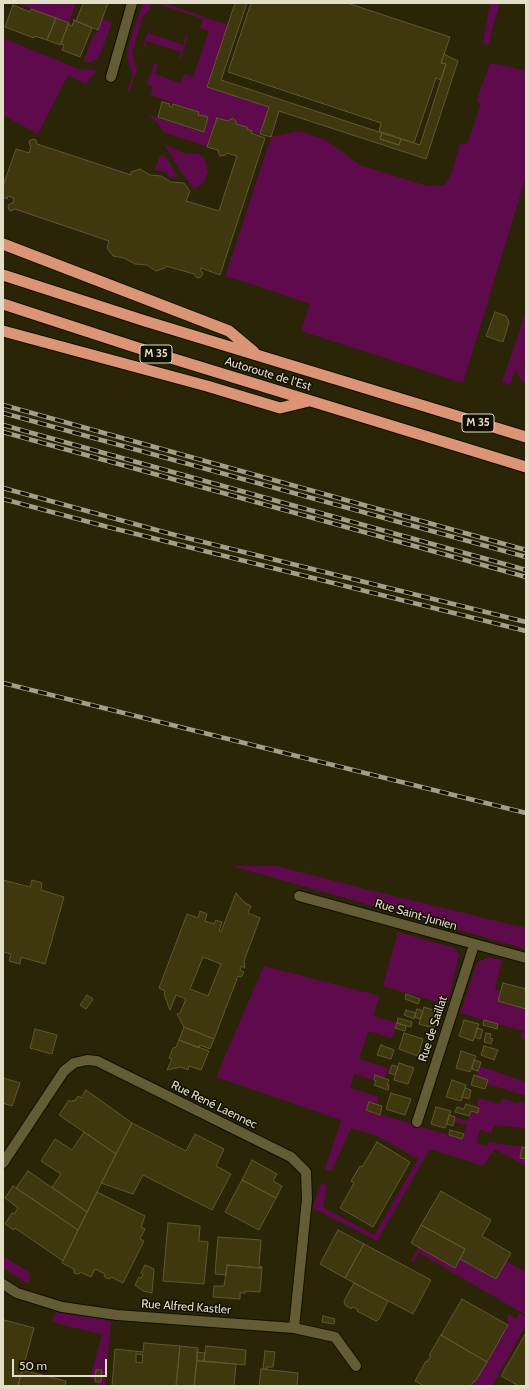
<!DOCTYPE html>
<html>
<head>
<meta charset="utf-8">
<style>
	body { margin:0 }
	#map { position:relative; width:529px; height:1389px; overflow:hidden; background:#2a2506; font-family:Cabin,sans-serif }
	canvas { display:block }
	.frame { position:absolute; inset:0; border:4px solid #e2dec8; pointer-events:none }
	.scale { position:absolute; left:12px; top:1359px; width:95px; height:18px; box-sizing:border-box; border:2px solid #e2dec8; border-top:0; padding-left:5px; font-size:12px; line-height:14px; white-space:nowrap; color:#e2dec8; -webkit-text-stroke:3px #110e01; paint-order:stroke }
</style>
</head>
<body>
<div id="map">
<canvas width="529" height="1389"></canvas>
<div class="frame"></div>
<div class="scale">50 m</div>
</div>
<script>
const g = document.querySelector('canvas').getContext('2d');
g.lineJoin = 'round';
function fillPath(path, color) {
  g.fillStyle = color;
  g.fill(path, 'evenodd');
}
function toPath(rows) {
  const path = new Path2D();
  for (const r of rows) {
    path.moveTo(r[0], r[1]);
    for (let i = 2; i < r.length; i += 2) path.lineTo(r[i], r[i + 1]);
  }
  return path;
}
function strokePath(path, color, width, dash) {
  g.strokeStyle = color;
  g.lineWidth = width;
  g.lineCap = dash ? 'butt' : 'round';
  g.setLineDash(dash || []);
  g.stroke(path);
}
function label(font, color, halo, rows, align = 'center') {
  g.font = font + ' Cabin,sans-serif';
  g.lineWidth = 3;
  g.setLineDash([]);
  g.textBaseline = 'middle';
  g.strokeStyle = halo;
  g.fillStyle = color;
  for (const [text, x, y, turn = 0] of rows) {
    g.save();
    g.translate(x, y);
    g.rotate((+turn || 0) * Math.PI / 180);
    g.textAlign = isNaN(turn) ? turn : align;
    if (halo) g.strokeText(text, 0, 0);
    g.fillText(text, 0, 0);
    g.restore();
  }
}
const green = toPath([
	[17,3,76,3,69,23],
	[143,3,151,3,150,10,143,16,132,53,137,70,130,90,127,92,133,76,127,57,129,43],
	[156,3,164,3,228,25,207,87,269,107,260,134,252,131,251,133,265,138,220,275,201,268,200,270,202,272,203,274,201,277,197,278,194,274,166,266,165,268,156,271,147,265,135,264,124,258,113,256,107,248,109,241,15,210,11,211,9,210,8,206,9,204,13,202,14,198,3,194,3,189,16,149,29,153,31,147,30,145,29,141,33,139,36,140,37,144,130,174,131,172,140,169,150,175,161,176,171,182,184,183,190,191,187,201,219,211,237,156,227,153,223,157,220,156,219,155,218,150,163,132,158,124,149,115,204,132,208,117,201,115,201,116,198,115,199,112,150,95,153,87,147,84,154,64,158,65,155,74,180,83,184,74,193,77,209,31,200,28,203,19],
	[490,3,500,3,493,26,489,44,486,45,483,43],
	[102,19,112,22,102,50,97,59,92,62,83,62,92,38,98,30],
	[150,24,149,33,183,45,186,35,188,36,180,60,179,59,181,52,147,41,144,48,143,48],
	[3,38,79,69,96,70,86,84,68,75,38,134,3,115],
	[490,63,507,66,526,71,526,176,463,383,301,331,310,304,239,280,225,277,271,137,299,131,324,139,360,165,427,186,445,185,452,172,460,143,467,144,481,104,476,102],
	[164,144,183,153,198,154,204,157,208,172,205,180,202,184,194,189,182,173],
	[160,155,166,157,178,177,170,177,165,172,155,170],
	[526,312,526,362,523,361,526,369,526,385,521,380,516,369,510,385,502,382],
	[232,866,277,866,369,890,526,928,526,949],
	[398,932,455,948,459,955,447,1005,383,986],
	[488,957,502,960,495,989,501,991,498,1001,526,1009,526,1040,521,1038,523,1031,460,1013,477,963],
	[264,966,380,996,373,1016,397,1023,392,1038,368,1031,359,1059,388,1068,385,1078,375,1075,374,1080,354,1074,350,1088,379,1097,376,1105,369,1102,366,1110,462,1139,467,1125,454,1122,455,1117,468,1121,471,1111,478,1113,479,1109,476,1108,479,1098,500,1104,502,1098,517,1103,520,1101,526,1105,526,1128,494,1125,491,1133,480,1130,476,1143,487,1146,488,1142,522,1147,520,1159,526,1160,526,1166,495,1149,483,1166,430,1149,377,1241,313,1208,321,1183,327,1186,323,1207,374,1235,418,1159,377,1136,351,1128,332,1170,329,1171,325,1169,341,1120,216,1077],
	[479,1066,526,1082,526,1096,487,1084,488,1080,476,1076],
	[419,1247,455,1268,460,1259,496,1279,506,1261,526,1272,526,1315,419,1253,414,1262,411,1260],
	[3,1256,29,1272,30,1280,27,1283,3,1268],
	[57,1311,111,1321,105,1386,97,1386,99,1381,90,1379,102,1334,63,1325,52,1321],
	[507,1313,516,1319,520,1313,526,1317,526,1325,492,1386,471,1386,474,1381,475,1382,508,1325]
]);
const building = toPath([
	[80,3,108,3,98,30,76,21,83,4,80,3],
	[235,3,247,3,221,80,382,133,380,139,399,145,401,139,420,145,446,64,441,63,444,54,458,61,426,159,279,111,271,137,260,134,269,107,207,87,235,3],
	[251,3,347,3,450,37,441,63,446,64,441,80,436,78,414,143,379,131,381,123,228,72,251,3],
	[13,5,30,12,31,9,56,18,47,40,35,36,34,38,5,27,13,5],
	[56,18,69,23,60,45,47,40,56,18],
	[74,20,92,28,80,57,62,50,64,45,61,44,68,24,72,26,74,20],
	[162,102,170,104,169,106,171,107,172,107,173,104,199,112,198,115,201,116,201,115,208,117,204,132,158,117,162,102],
	[217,118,228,121,233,118,236,121,236,124,247,127,247,129,252,131,251,133,265,138,220,275,201,268,200,270,202,272,203,274,201,277,197,278,194,274,166,266,165,268,156,271,147,265,135,264,124,258,113,256,107,248,109,241,15,209,11,211,9,210,8,206,9,204,13,203,14,198,8,196,7,199,3,197,3,186,16,149,29,153,31,147,30,145,29,141,33,139,36,140,37,144,131,175,131,172,140,169,150,175,161,176,171,182,184,183,190,191,186,201,219,211,237,156,227,153,225,155,220,156,219,155,218,150,207,147,217,118],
	[382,133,401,139,399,145,380,139,382,133],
	[495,312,506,316,509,322,503,342,486,336,495,312],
	[3,880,30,887,32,880,42,883,41,890,64,897,45,964,21,957,20,964,9,961,11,954,3,952,3,880],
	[236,893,245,903,251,906,248,913,260,918,244,961,245,968,241,966,240,970,244,972,241,977,238,976,214,1039,184,1027,177,1014,180,1013,186,999,176,995,170,1010,164,994,165,991,159,988,187,914,198,918,200,911,207,914,205,921,214,924,216,920,222,922,219,931,221,932,236,893],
	[203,957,221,964,208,996,190,989,203,957],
	[503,983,526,989,526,1009,498,1001,503,983],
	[406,994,420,999,418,1004,405,999,406,994],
	[87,995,93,999,86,1009,80,1005,87,995],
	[424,1007,439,1012,434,1028,419,1024,424,1007],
	[417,1009,423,1011,420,1019,414,1017,417,1009],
	[406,1010,416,1013,414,1019,404,1015,406,1010],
	[398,1018,412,1022,411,1027,397,1023,398,1018],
	[464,1020,479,1024,473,1041,459,1036,464,1020],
	[484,1020,498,1024,497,1029,483,1025,484,1020],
	[397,1023,406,1026,405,1031,395,1028,397,1023],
	[184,1027,214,1039,210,1049,200,1045,199,1048,179,1040,184,1027],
	[477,1028,483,1030,480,1039,475,1037,477,1028],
	[35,1029,57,1035,52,1054,30,1048,35,1029],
	[404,1033,423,1039,418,1056,399,1049,404,1033],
	[486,1033,491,1034,490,1038,493,1039,491,1044,484,1042,486,1033],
	[179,1040,209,1051,201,1070,189,1066,188,1070,181,1067,167,1070,172,1059,169,1058,173,1048,176,1047,179,1040],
	[381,1045,394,1050,391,1059,377,1055,381,1045],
	[484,1046,498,1050,494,1060,481,1055,484,1046],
	[461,1051,476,1056,470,1072,456,1068,461,1051],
	[474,1060,481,1062,478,1071,472,1069,474,1060],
	[399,1063,414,1068,408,1084,394,1080,399,1063],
	[392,1065,398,1067,395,1075,389,1073,392,1065],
	[375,1075,389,1080,387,1085,389,1085,388,1090,374,1085,376,1081,374,1080,375,1075],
	[474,1075,488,1080,485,1089,471,1085,474,1075],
	[3,1078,20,1083,12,1106,3,1103,3,1078],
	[452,1080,466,1085,461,1101,446,1097,452,1080],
	[465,1088,471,1090,469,1099,462,1097,465,1088],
	[86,1090,132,1123,116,1154,59,1115,69,1100,72,1102,73,1100,75,1101,78,1096,81,1098,86,1090],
	[391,1093,411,1099,405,1115,386,1109,391,1093],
	[369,1102,382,1106,380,1115,366,1110,369,1102],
	[466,1104,479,1108,478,1113,471,1111,469,1116,455,1112,457,1107,464,1109,466,1104],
	[436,1107,451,1111,445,1128,431,1124,436,1107],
	[449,1115,455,1117,453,1126,447,1124,449,1115],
	[132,1123,186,1151,195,1134,224,1149,216,1166,231,1174,212,1210,143,1175,133,1194,101,1183,132,1123],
	[450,1130,464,1134,462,1139,449,1135,450,1130],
	[84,1132,116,1154,87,1212,52,1187,61,1174,41,1161,55,1139,72,1150,84,1132],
	[377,1142,410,1162,373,1227,340,1208,354,1183,351,1181,360,1166,362,1167,377,1142],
	[522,1147,526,1148,526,1159,520,1158,522,1147],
	[252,1160,277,1174,273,1181,282,1186,276,1198,242,1180,252,1160],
	[28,1171,87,1212,78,1230,16,1188,28,1171],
	[242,1180,276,1198,259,1230,225,1212,242,1180],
	[13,1186,78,1230,63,1261,15,1228,14,1230,5,1224,12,1213,14,1214,18,1208,5,1198,13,1186],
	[441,1191,491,1220,482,1236,511,1253,496,1279,460,1259,465,1249,421,1225,441,1191],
	[97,1192,145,1216,141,1227,145,1229,140,1239,144,1241,123,1283,111,1277,110,1279,106,1278,104,1276,105,1274,95,1269,91,1277,80,1272,79,1274,77,1274,74,1273,74,1269,62,1263,97,1192],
	[168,1223,200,1226,199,1241,208,1242,204,1284,163,1281,168,1223],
	[421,1225,465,1249,455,1268,411,1243,421,1225],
	[338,1230,364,1244,345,1278,320,1264,338,1230],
	[218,1237,261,1240,259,1266,262,1267,262,1268,227,1265,226,1275,215,1274,218,1237],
	[364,1244,431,1280,413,1314,345,1278,364,1244],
	[145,1265,154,1269,152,1293,143,1291,135,1285,139,1277,141,1278,143,1274,141,1273,145,1265],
	[227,1265,262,1268,260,1292,245,1291,245,1293,240,1293,240,1299,213,1297,214,1286,224,1286,227,1265],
	[354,1283,388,1301,379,1319,376,1321,357,1311,358,1310,355,1308,352,1307,351,1309,345,1305,344,1301,354,1283],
	[462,1299,508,1325,487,1362,441,1335,462,1299],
	[323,1316,335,1319,334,1324,322,1322,323,1316],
	[4,1320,34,1328,18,1386,3,1386,3,1324,4,1320],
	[526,1333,526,1386,519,1386,501,1376,526,1333],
	[441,1335,487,1362,475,1382,474,1381,471,1386,424,1386,415,1381,426,1361,427,1362,431,1356,429,1355,441,1335],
	[144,1343,180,1346,176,1386,112,1386,115,1349,143,1352,144,1343],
	[136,1354,143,1355,142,1363,136,1362,136,1354],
	[180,1346,198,1348,194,1386,176,1386,180,1346],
	[206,1346,246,1350,245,1365,204,1361,206,1346],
	[265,1351,275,1352,273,1367,267,1367,267,1369,263,1369,265,1351],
	[197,1352,205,1353,204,1361,197,1361,197,1352],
	[197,1361,236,1364,234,1386,194,1386,197,1361],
	[261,1369,298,1373,297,1386,259,1386,261,1369],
	[22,1370,66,1381,65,1386,18,1386,22,1370],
	[96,1370,102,1370,101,1382,95,1382,96,1370]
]);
const minor = toPath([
	[111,77,132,3],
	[299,896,526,958],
	[417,1122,474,945],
	[3,1163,64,1071,74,1063,87,1060,97,1061,291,1157,306,1172,307,1199,294,1328],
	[3,1284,17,1293,62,1307,117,1315,294,1328,335,1337,356,1366]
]);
const trunk = toPath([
	[3,244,229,331,254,352],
	[3,275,145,321,526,437],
	[3,304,135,347,526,467],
	[3,331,207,386,280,408,309,401]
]);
const rail = toPath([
	[3,405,526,550],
	[3,413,526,557],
	[3,425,526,570],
	[3,432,526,577],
	[3,488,175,535,526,622],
	[3,499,108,527,526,631],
	[3,683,526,813]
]);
const shields = [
	[156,354,32],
	[478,423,32]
];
const shieldNames = [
	["M 35",156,354],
	["M 35",478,423]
];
const streetNames = [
	["Autoroute de l’Est",268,374,17],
	["Rue Saint-Junien",416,915,16],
	["Rue de Saillat",433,1029,-72],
	["Rue René Laennec",214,1105,26],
	["Rue Alfred Kastler",186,1307,4]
];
fillPath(green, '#600a4e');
fillPath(building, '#3f370e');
strokePath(building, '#605830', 1);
strokePath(minor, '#120e00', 12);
strokePath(trunk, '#120e00', 13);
strokePath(minor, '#645c34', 10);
strokePath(trunk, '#db9576', 11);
strokePath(rail, '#a39e85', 4.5);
strokePath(rail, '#110e01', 3, [9]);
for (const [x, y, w] of shields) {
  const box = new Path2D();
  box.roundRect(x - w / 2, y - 9, w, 18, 3);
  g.fillStyle = '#110e01';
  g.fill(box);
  strokePath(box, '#e2dec8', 1);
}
label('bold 11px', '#e2dec8', null, shieldNames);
label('12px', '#e2dec8', '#110e01', streetNames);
</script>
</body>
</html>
